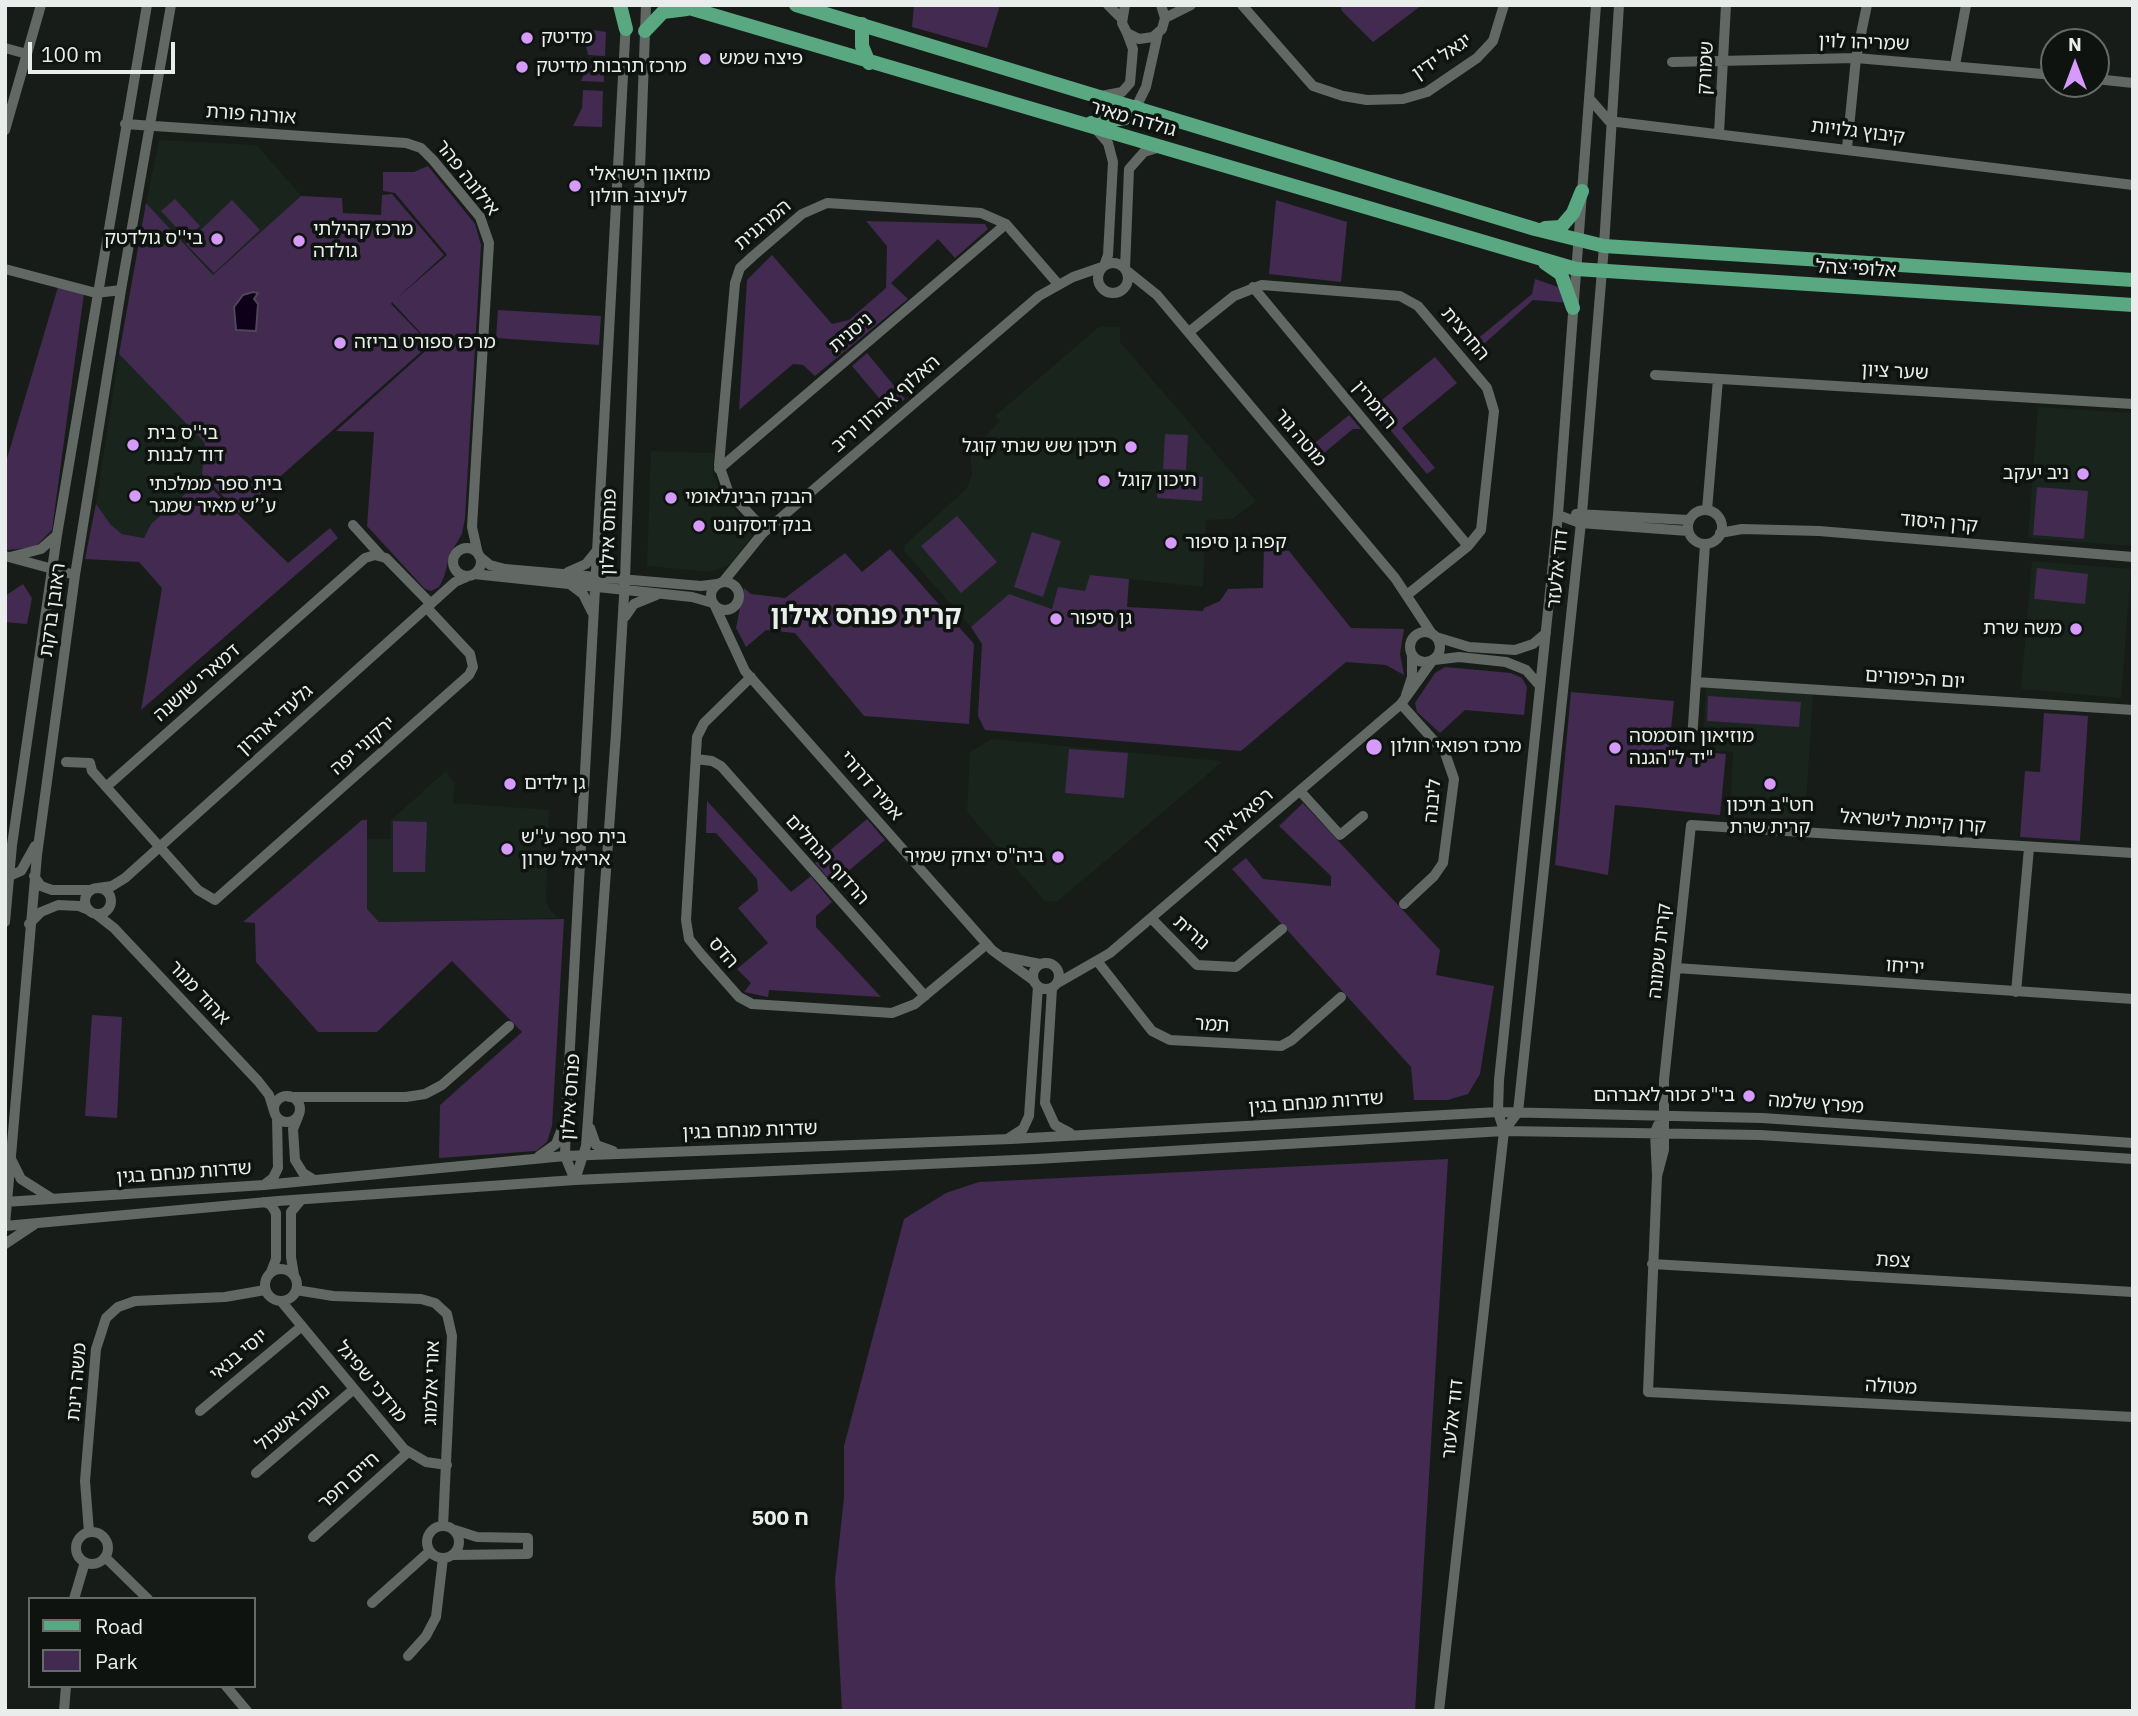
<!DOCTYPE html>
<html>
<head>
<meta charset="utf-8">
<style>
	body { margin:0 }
	#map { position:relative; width:2138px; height:1716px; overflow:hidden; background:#171c19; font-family:"IBM Plex Sans",sans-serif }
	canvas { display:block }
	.frame { position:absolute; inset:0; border:7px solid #e9edeb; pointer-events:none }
	.legend { position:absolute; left:28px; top:1597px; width:228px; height:91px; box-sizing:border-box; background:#0e1310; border:2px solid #666a68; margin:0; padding:9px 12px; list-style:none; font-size:21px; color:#e9edeb }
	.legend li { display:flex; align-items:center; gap:14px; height:35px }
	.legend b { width:35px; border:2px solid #666a68 }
	.north { position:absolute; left:2040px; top:28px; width:70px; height:70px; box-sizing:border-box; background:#0e1310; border:2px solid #666a68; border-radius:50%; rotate:0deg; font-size:19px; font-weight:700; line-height:28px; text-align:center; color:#e9edeb }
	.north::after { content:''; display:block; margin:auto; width:24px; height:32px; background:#d69bfa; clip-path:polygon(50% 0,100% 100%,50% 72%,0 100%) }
	.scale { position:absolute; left:28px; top:42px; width:147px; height:32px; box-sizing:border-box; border:4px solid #e9edeb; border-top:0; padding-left:9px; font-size:21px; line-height:24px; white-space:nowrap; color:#e9edeb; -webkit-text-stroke:5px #0e1310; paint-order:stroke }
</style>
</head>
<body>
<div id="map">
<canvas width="2138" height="1716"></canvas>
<div class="frame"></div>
<ul class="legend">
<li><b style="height:9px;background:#59a881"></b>Road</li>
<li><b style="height:19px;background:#422a50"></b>Park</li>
</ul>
<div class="north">N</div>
<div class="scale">100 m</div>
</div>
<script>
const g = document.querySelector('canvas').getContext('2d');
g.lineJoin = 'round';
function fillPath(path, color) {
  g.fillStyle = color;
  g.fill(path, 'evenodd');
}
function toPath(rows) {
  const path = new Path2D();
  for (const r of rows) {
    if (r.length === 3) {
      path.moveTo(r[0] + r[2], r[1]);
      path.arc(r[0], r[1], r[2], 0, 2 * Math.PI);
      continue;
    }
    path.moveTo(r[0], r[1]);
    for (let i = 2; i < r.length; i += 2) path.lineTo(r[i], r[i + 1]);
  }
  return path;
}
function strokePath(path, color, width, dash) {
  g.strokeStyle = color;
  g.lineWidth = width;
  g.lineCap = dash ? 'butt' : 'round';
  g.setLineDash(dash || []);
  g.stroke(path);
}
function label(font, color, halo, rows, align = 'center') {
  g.font = font + ' "IBM Plex Sans","Noto Sans Hebrew",sans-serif';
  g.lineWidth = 7;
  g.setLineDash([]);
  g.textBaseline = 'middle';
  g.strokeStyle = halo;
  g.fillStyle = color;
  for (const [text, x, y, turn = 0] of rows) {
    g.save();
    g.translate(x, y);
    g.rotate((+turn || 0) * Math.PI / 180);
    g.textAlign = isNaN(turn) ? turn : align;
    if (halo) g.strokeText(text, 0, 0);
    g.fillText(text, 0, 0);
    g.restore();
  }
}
const built = toPath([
	[159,140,257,145,301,196,213,275,146,203],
	[1099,327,1120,327,1120,342,1256,501,1232,519,1206,520,1203,587,1091,575,1086,591,1052,609,1009,594,971,627,904,551,905,545,967,488,972,474,970,452,1000,421,995,416],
	[119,354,205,443,202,479,151,524,144,538,122,534,111,525,96,504],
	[2038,407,2133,413,2132,546,2028,538],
	[651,451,714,453,713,475,721,493,754,533,731,564,711,572,647,566],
	[2032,561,2131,569,2121,698,2021,689],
	[1706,687,1813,694,1805,821,1730,817,1733,752,1702,750],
	[992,739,1220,761,1222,762,1058,901,1045,901,967,812,970,752],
	[446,771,455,783,453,803,549,810,546,900,549,909,558,918,379,922,367,909,367,839,390,839,391,820]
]);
const green = toPath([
	[914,5,1000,5,987,48,912,27],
	[1340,5,1422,5,1373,42,1342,11],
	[593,30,606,32,605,56,588,55,585,41],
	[589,62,604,63,604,82,581,81],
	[583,90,603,91,602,127,573,126,582,108],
	[428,166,475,224,481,245,465,518,462,534,450,554,444,577,439,587,431,591,425,589,367,526,374,432,336,431,432,345,392,302,391,304,430,344,239,513,202,474,205,443,119,354,146,203,213,275,301,196,342,198,343,213,381,215,382,195,392,194,444,255,396,299,447,255,395,193,383,191,383,172,414,172],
	[175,199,200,226,187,239,161,211],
	[232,200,260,230,214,273,186,244],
	[1276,200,1347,222,1341,282,1269,274],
	[866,221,985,224,988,229,955,258,938,239,891,283,908,299,815,376,803,365,793,364,739,410,747,280,772,255,832,324,849,320,886,288,887,246],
	[1535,279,1564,289,1570,303,1533,300,1476,351,1470,345,1532,294],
	[58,287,84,293,52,530,35,547,7,550,5,465],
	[498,310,601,316,599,345,496,338],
	[867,353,905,399,890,411,852,366],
	[1435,357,1457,383,1402,428,1435,468,1427,474,1372,408],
	[1349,415,1361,429,1353,429,1313,462,1304,452],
	[1165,434,1188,435,1186,470,1163,469],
	[1158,473,1203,477,1202,501,1157,498],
	[202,479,288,563,330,528,338,538,141,710,162,588,139,562,85,559,96,504,111,525,122,534,144,538,151,524],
	[2037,487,2088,491,2084,539,2033,535],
	[957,516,997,562,961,593,921,546],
	[1032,532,1061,541,1043,597,1014,587],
	[1264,546,1289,551,1351,628,1404,629,1400,654,1404,675,1386,665,1346,662,1241,751,985,730,978,716,982,644,971,627,1009,594,1052,609,1058,587,1085,591,1090,575,1129,579,1127,607,1203,611,1204,608,1220,601,1228,589,1263,588],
	[890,549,974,644,969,724,864,716,795,633,766,630,746,647,736,628,744,588,751,594,785,598,845,553,862,572],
	[2037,568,2088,574,2085,604,2034,599],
	[23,584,32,598,27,624,5,622,5,596],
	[1445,667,1511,673,1522,678,1527,687,1524,715,1465,710,1440,733,1417,712,1415,703,1435,673],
	[1571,692,1674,701,1669,749,1726,754,1720,815,1615,805,1608,875,1555,865],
	[1708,696,1801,702,1799,727,1707,721],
	[2044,713,2088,716,2080,841,2020,837,2025,771,2040,772],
	[1069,749,1128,753,1124,798,1065,793],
	[707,801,791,892,811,876,832,902,816,916,816,927,881,997,769,990,768,997,744,992,751,983,737,969,768,943,738,908,758,891,757,879,716,833,706,833],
	[1303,803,1440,950,1436,975,1494,986,1480,1074,1468,1094,1448,1100,1414,1100,1411,1067,1232,869,1246,858,1263,879,1331,886,1331,876,1279,826],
	[867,819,885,840,833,884,815,863],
	[362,820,367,820,367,909,379,922,564,919,552,1126,547,1142,536,1151,439,1158,440,1105,522,1032,452,961,377,1032,318,1032,256,962,255,923,243,922],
	[393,821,427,822,425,872,393,872],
	[92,1015,122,1017,117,1118,85,1116],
	[1448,1159,1415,1711,842,1711,835,1580,844,1498,844,1446,904,1219,946,1193,979,1182]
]);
const water = toPath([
	[253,292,258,293,254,299,258,304,256,331,236,330,234,307,243,295,253,292]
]);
const minor = toPath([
	[1108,5,1121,18],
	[1125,5,1122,23,1127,33,1139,39,1153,37,1162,29,1165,18,1161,5],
	[1242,5,1313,86,1343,96,1367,100,1403,99,1427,92,1477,58,1493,41,1504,5],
	[1165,18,1191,5],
	[5,48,27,54],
	[1672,62,1856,58,2054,75],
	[1955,65,1966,5],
	[2096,79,2133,83],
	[1101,96,1122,92,1130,83,1133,49,1127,33],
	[1589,98,1609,121,2133,185],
	[1136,107,1146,87,1158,33],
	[125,124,406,143,421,148,433,160,480,217,489,243,472,527,478,554],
	[1095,128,1108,143,1113,162,1108,255,1104,266],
	[5,130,41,5],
	[1719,133,1726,5],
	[1847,148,1856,58,1867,5],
	[1113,278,15],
	[5,269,96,293,121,290],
	[1125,269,1129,169,1144,152,1160,147],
	[1127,271,1157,295,1395,578,1432,634],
	[1253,287,1468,546],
	[1189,332,1234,296,1262,285,1400,296,1418,306,1487,388,1494,411,1481,530,1468,546,1407,595],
	[1655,375,2133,404],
	[719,469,1006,224],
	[1707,510,1718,379],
	[1705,527,17],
	[1576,514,1689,520],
	[1558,515,1580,523,1688,531],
	[353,525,381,556],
	[765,531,728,491,719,465,735,283,740,268,753,256,802,214,827,203,981,213,1006,224,1058,284],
	[1720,533,1742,529,1819,531,2133,557],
	[467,562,14],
	[5,556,75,575],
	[479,556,490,565,505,569,701,586,717,584],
	[10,557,41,549,57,535],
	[568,572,586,564,598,549],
	[474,574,692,597,713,603],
	[725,596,14],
	[723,582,762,534,1039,296,1073,277,1102,267],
	[571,585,583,594,592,612],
	[714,604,745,671,992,950,1033,980],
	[625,617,634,604,656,595],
	[1425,647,15],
	[1436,637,1469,647,1515,650,1533,644,1546,633],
	[1434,660,1459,657,1506,662,1526,670,1540,686],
	[751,677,704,723,697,737,686,920,689,939,701,954,739,997,752,1004,892,1013,915,1004,987,944],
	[1696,682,2133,710],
	[1406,695,1412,677,1412,654],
	[1401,704,1445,753,1454,779,1443,863,1434,876,1404,904],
	[1692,740,1705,544],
	[696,759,712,761,721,766,925,996],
	[66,762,90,763,92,771,198,890,215,900,469,675,473,667,470,654,427,608],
	[106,787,365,558,375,555,386,558,431,604],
	[1300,791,1340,835,1363,816],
	[34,876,41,886,52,890,90,890],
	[5,878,21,871,35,846],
	[98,901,13],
	[98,888,112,886,125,878,455,582,469,576],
	[96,914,114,928,258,1081,269,1095,274,1111],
	[1151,918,1197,965,1236,967,1282,929],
	[5,922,12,845,57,535,147,5],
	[29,924,41,912,58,905,79,906,89,910],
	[1005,957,1040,964],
	[1098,962,1152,1031,1170,1040,1281,1046,1292,1040,1341,997],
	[1046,976,13],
	[1676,968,2133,999],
	[1056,984,1110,953,1401,704,1432,661],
	[1052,988,1045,1103,1055,1125,1070,1133],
	[2016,992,2029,848],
	[287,1109,13],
	[289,1097,406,1097,425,1094,442,1085,509,1026],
	[298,1117,293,1129,295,1160,303,1173,314,1180],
	[1658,1125,1655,1132,1657,1176,1648,1392,2133,1417],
	[590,1128,596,1145,613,1151],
	[1504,1131,1518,1112,1582,513,1604,246,1619,5],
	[1009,1138,1023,1129,1029,1116,1038,986],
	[539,1156,556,1144,563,1126],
	[10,1157,21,1179,51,1198],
	[1657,1176,1664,1150,1664,1080,1691,825,2133,853],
	[575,1180,565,1156,566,1120,626,21],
	[575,1180,586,1146,616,733,625,579,646,5],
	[264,1185,273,1178,278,1168,277,1117],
	[5,1202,264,1185,565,1156,1011,1139,1498,1112,1762,1118,2133,1143],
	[264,1202,271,1205,276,1213,276,1259,271,1272],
	[5,1225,37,855,75,575,121,290,171,5],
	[5,1226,278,1201,575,1180,1037,1159,1504,1131,1760,1135,2133,1159],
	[5,1244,35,1224],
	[1652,1264,2133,1292],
	[281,1285,16],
	[294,1275,291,1257,291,1212,301,1200],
	[296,1290,333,1296,421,1299,435,1303,447,1314,452,1336,443,1526],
	[281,1301,404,1449,426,1462,447,1465],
	[200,1411,302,1326],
	[256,1473,354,1389],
	[443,1542,16],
	[89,1532,85,1481,96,1349,106,1318,118,1307,135,1301,225,1297,265,1290],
	[92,1548,16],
	[313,1537,408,1452],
	[452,1555,528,1554,528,1538,477,1537,455,1530],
	[105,1557,148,1599],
	[74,1599,85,1562],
	[372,1603,430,1551],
	[408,1656,426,1636,436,1617,443,1558],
	[226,1686,247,1711],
	[64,1711,66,1686],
	[1439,1711,1504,1131,1498,1112,1499,1080,1558,515,1596,5]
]);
const major = toPath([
	[620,5,626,29],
	[679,5,1576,269,2133,305],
	[796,5,1535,229,1604,246,2133,280],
	[862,24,862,46,869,63],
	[645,31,663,12,687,9],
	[1091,123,1125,118,1136,107],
	[1545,228,1561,227,1573,213,1582,191],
	[1545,263,1561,274,1573,308]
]);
const markers = [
	[527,38,7,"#d69bfa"],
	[705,59,7,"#d69bfa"],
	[522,67,7,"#d69bfa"],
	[575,186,7,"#d69bfa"],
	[217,239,7,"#d69bfa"],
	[299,241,7,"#d69bfa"],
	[340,343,7,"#d69bfa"],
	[133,445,7,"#d69bfa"],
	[1131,447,7,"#d69bfa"],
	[2083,474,7,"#d69bfa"],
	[1104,481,7,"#d69bfa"],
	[135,496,7,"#d69bfa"],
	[671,498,7,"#d69bfa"],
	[699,526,7,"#d69bfa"],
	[1171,543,7,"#d69bfa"],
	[1056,619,7,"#d69bfa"],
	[2076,629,7,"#d69bfa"],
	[1374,747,9,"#d69bfa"],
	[1615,748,7,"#d69bfa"],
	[510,784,7,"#d69bfa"],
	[1770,784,7,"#d69bfa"],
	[507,849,7,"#d69bfa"],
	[1058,857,7,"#d69bfa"],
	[1749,1096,7,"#d69bfa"]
];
const poiNames = [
	["מדיטק",541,38],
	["פיצה שמש",719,59],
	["מרכז תרבות מדיטק",536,67],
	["מוזאון הישראלי",589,175],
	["לעיצוב חולון",589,197],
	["מרכז קהילתי",313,230],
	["גולדה",313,252],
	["בי''ס גולדטק",203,239,"right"],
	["מרכז ספורט בריזה",354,343],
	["בי''ס בית",147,434],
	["דוד לבנות",147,456],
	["תיכון שש שנתי קוגל",1117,447,"right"],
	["ניב יעקב",2069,474,"right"],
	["תיכון קוגל",1118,481],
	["בית ספר ממלכתי",149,485],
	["ע’’ש מאיר שמגר",149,507],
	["הבנק הבינלאומי",685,498],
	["בנק דיסקונט",713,526],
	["קפה גן סיפור",1185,543],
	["גן סיפור",1070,619],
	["משה שרת",2062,629,"right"],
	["מוזיאון חוסמסה",1629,737],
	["יד ל\"הגנה\"",1629,759],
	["מרכז רפואי חולון",1390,747],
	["גן ילדים",524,784],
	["חט\"ב תיכון",1770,806,"center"],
	["קרית שרת",1770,828,"center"],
	["בית ספר ע''ש",521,838],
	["אריאל שרון",521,860],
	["ביה\"ס יצחק שמיר",1044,857,"right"],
	["בי\"כ זכור לאברהם",1735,1096,"right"]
];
const streetNames = [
	["שמריהו לוין",1864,43,2],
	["יגאל ידין",1442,57,-34],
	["שמורק",1706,68,-87],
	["אורנה פורת",251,115,4],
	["גולדה מאיר",1133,119,16],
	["קיבוץ גלויות",1858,132,7],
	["אילונה פהר",467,178,52],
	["המרגנית",763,225,-40],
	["אלופי צהל",1856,269,3],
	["ניסנית",851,333,-40],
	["החרצית",1465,334,50],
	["שער ציון",1895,372,3],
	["האלוף אהרון יריב",886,404,-41],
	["רוזמרין",1374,405,50],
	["מוטה גור",1300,438,50],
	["קרן היסוד",1939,523,5],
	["פנחס אילון",609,532,-88],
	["דוד אלעזר",1558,569,-84],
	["ראובן ברקת",53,610,-82],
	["יום הכיפורים",1915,679,4],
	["דמארי שושנה",197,683,-41],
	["גלעדי אהרון",275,720,-42],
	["ירקוני יפה",363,746,-41],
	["אמיר דרורי",871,786,49],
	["ליבנה",1433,801,-85],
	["רפאל איתן",1239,820,-41],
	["קרן קיימת לישראל",1913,822,4],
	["הרדוף הנחלים",827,860,48],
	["נורית",1191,933,42],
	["קרית שמונה",1660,951,-84],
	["הדס",723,953,49],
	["יריחו",1905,967,4],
	["אהוד מנור",199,993,47],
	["תמר",1212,1025,4],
	["פנחס אילון",571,1097,-86],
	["שדרות מנחם בגין",1316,1103,-4],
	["מפרץ שלמה",1816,1104,4],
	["שדרות מנחם בגין",750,1131,-2],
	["שדרות מנחם בגין",184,1173,-4],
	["צפת",1893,1261,3],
	["יוסי בנאי",239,1355,-40],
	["משה רינת",77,1382,-85],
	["מרדכי שפיגל",371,1382,50],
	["אורי אלמוג",432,1383,-88],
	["מטולה",1891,1387,3],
	["נועה אשכול",293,1418,-41],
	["דוד אלעזר",1453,1419,-84],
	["חיים חפר",349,1481,-42]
];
const neighbourhoodNames = [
	["ח 500",780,1519]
];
const districtNames = [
	["קרית פנחס אילון",866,616]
];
fillPath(built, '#19241d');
fillPath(green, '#422a50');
fillPath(water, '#0d0018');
strokePath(water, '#4f4757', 2);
strokePath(minor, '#626864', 10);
strokePath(major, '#59a881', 14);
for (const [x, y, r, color] of markers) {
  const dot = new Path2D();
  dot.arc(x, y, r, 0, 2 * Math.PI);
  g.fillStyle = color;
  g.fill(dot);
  strokePath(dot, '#0e1310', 2.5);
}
label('19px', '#e9edeb', '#0e1310', poiNames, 'left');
label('19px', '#e9edeb', '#0e1310', streetNames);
label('bold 21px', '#e9edeb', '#0e1310', neighbourhoodNames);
label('bold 26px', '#e9edeb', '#0e1310', districtNames);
</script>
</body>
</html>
